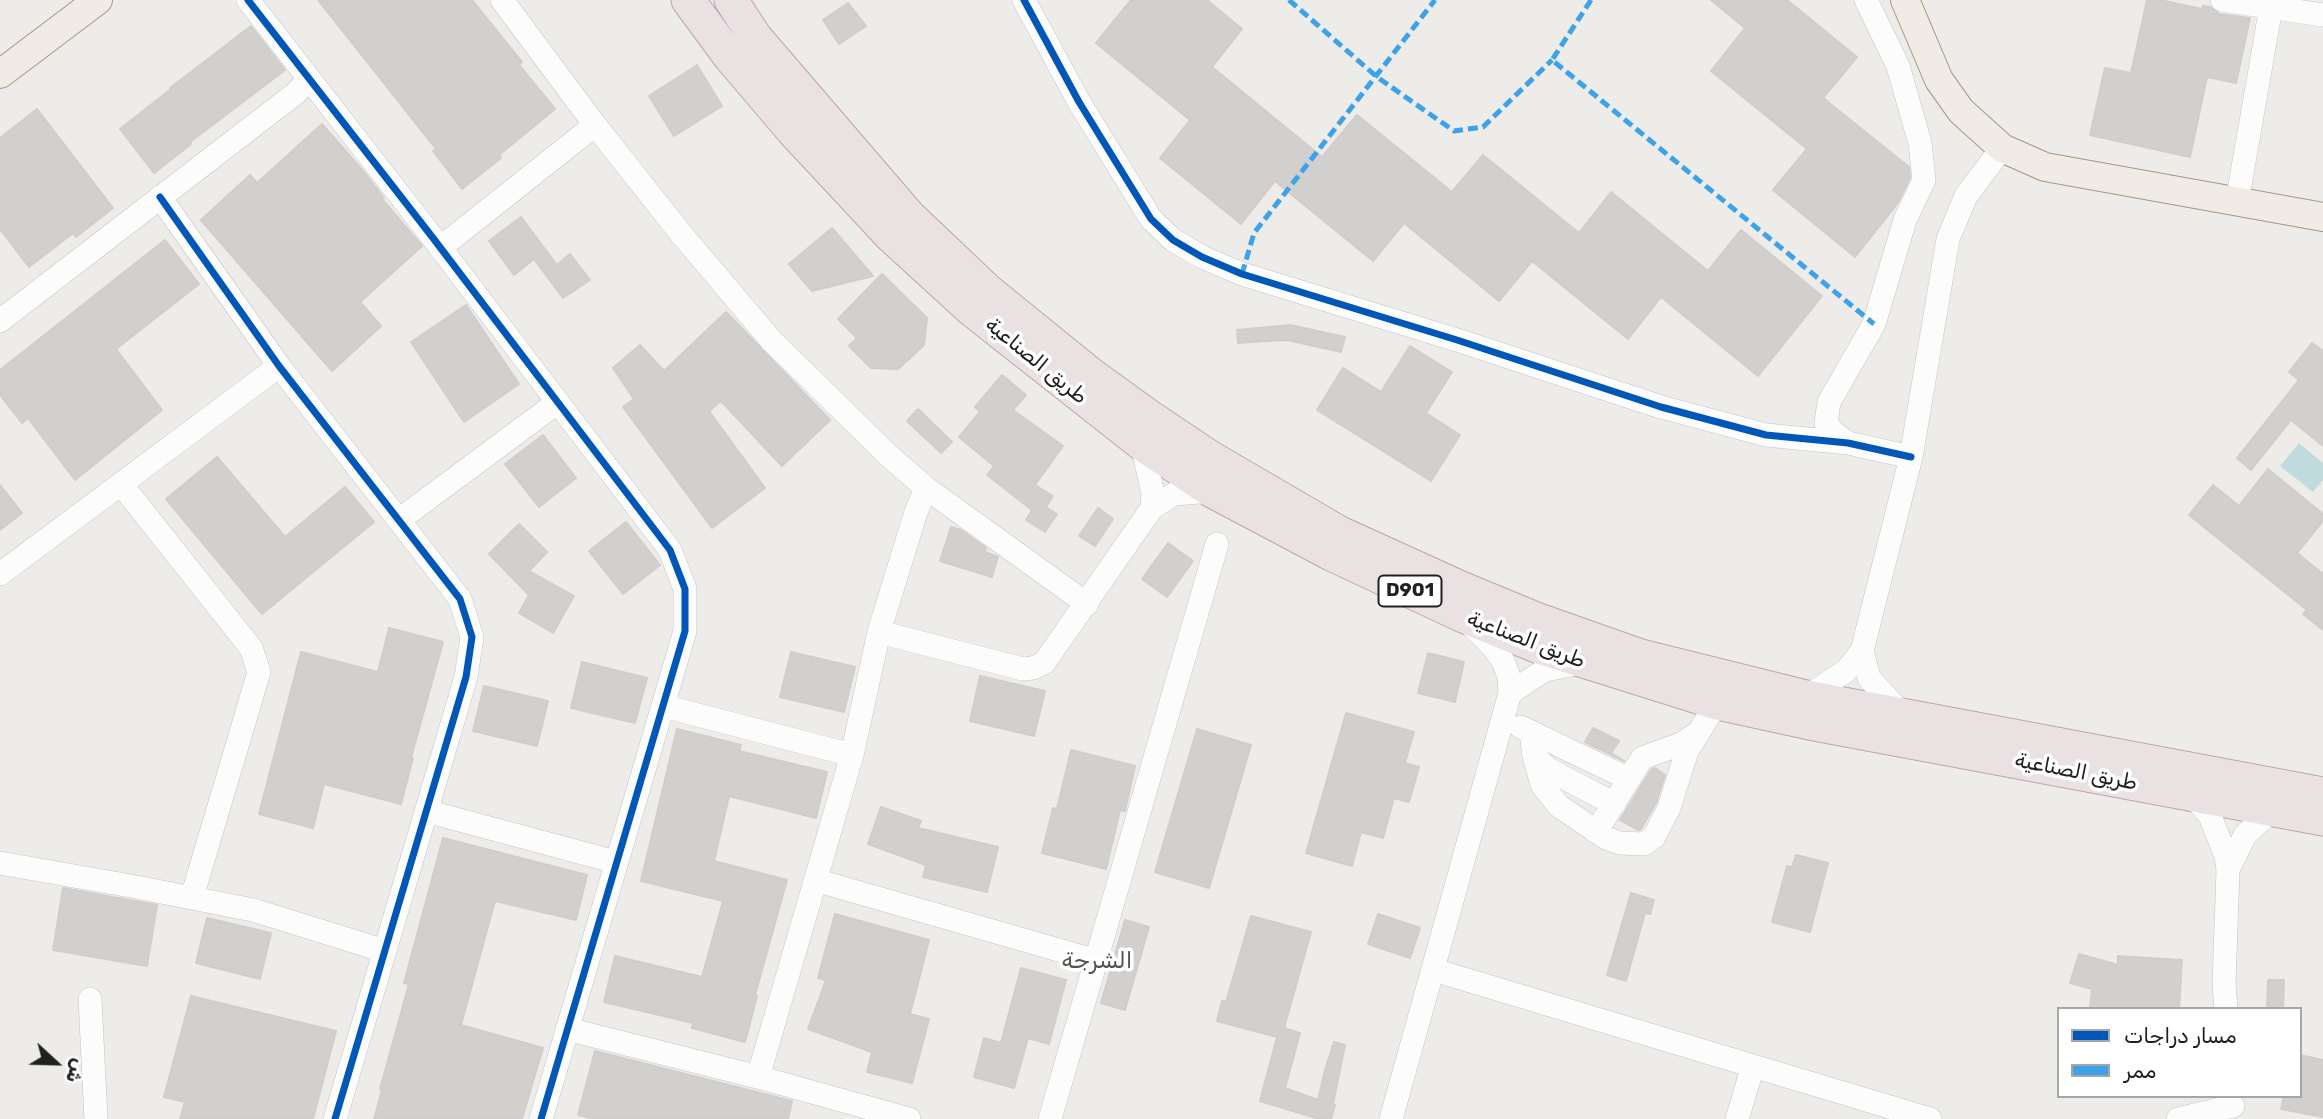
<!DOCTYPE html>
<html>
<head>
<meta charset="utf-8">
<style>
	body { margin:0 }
	#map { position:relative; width:2323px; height:1119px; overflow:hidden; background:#eeece9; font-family:Rubik,Cairo,sans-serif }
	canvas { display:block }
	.legend { position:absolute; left:2057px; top:1007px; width:245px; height:91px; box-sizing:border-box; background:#fff; border:2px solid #a6a6a6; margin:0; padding:9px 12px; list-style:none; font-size:21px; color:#202020 }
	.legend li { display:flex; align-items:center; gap:14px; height:35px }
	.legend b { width:35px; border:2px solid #a6a6a6 }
	.north { position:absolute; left:21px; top:1028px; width:70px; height:70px; -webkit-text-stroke:5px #fff; paint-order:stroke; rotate:112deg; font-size:19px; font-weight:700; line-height:28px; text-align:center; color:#202020 }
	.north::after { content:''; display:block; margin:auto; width:24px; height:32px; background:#202020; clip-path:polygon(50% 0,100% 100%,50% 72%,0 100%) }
</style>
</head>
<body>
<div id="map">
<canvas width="2323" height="1119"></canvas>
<ul class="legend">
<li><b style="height:9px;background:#0057b8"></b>مسار دراجات</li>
<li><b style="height:9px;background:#3da2ea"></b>ممر</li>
</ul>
<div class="north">ش</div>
</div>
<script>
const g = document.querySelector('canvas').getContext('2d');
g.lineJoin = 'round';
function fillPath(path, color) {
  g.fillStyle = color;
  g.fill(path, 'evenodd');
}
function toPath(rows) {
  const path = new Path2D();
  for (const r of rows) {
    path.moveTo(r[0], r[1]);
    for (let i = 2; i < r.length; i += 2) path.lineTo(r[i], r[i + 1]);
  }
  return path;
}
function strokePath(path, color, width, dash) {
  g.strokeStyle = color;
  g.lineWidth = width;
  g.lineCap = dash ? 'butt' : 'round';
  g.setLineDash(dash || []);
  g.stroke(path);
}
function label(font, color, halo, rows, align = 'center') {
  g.font = font + ' Rubik,Cairo,sans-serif';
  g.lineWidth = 7;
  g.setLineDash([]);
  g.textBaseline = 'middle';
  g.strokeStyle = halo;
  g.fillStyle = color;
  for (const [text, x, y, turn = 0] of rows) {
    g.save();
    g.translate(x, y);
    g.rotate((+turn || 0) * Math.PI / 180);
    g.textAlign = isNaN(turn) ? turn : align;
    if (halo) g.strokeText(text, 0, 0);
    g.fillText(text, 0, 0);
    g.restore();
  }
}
const water = toPath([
	[2299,443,2323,463,2323,480,2313,492,2280,466]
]);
const building = toPath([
	[318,0,472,0,522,62,519,65,555,109,499,155,501,158,462,189,433,151,436,149,318,0],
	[1131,0,1207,0,1242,29,1212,67,1322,157,1357,115,1452,192,1483,155,1579,233,1611,192,1708,271,1741,230,1822,296,1758,376,1661,297,1628,339,1532,261,1499,301,1404,223,1373,261,1275,181,1241,224,1160,158,1190,120,1096,43,1131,0],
	[1711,0,1787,0,1857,57,1823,98,1909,167,1910,178,1897,204,1855,257,1773,190,1807,149,1711,71,1745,28,1711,0],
	[2147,0,2160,0,2202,9,2203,6,2210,7,2219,14,2250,18,2236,83,2207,77,2190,157,2090,135,2105,68,2131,73,2147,0],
	[848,3,866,26,839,44,823,20,848,3],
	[251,26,285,70,190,142,191,144,154,173,120,129,171,89,170,88,251,26],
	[697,65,722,106,674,136,649,96,697,65],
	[37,109,113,208,76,237,73,233,29,267,0,229,0,138,37,109],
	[322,124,364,172,384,198,382,199,422,246,360,302,381,326,332,371,201,220,250,175,257,183,322,124],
	[521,217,557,265,570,254,590,280,563,298,534,259,514,275,489,241,521,217],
	[832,228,873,276,812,291,789,264,832,228],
	[165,240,199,284,116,349,162,410,75,480,28,418,22,423,0,395,0,370,165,240],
	[882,274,927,318,924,345,898,369,871,368,849,346,857,338,838,319,882,274],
	[466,305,519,384,464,422,411,342,466,305],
	[726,312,830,420,782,466,721,401,709,411,765,488,712,528,623,407,634,399,613,368,640,345,664,371,726,312],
	[1290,325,1345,337,1341,352,1287,340,1238,343,1237,330,1290,325],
	[2312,343,2323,351,2323,446,2291,420,2251,470,2237,458,2299,380,2289,372,2312,343],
	[1410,346,1452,372,1426,413,1460,435,1431,481,1317,410,1343,368,1381,392,1410,346],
	[1002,375,1026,395,1013,410,1063,446,1035,485,1053,496,1046,507,1057,514,1045,532,1026,520,1032,510,987,475,994,466,959,437,980,412,975,407,1002,375],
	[918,409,952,442,941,453,907,421,918,409],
	[543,435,576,478,539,507,505,464,543,435],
	[217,457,285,537,345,487,374,522,262,614,166,499,217,457],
	[2268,469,2323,514,2323,521,2297,553,2323,574,2323,630,2303,614,2307,610,2189,515,2213,485,2239,506,2268,469],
	[0,485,22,513,0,530,0,485],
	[1098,508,1113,519,1095,546,1079,536,1098,508],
	[626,522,660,565,623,594,589,551,626,522],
	[519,524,547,552,529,571,574,596,553,633,519,613,529,595,489,554,519,524],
	[951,527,961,530,986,548,985,552,998,557,992,577,940,561,951,527],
	[1168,543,1193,561,1167,597,1142,579,1168,543],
	[389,628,443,642,411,758,413,758,401,804,324,784,313,828,259,814,301,652,378,672,389,628],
	[791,652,855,667,844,712,780,697,791,652],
	[1428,653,1464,662,1455,702,1418,693,1428,653],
	[582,662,647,678,635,723,571,708,582,662],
	[980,676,1045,691,1034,736,970,721,980,676],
	[484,686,548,701,537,746,473,731,484,686],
	[1346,713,1414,732,1405,763,1419,767,1409,802,1394,798,1383,838,1361,832,1352,866,1306,853,1346,713],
	[1593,728,1619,741,1611,753,1624,761,1585,742,1593,728],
	[677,729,741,745,739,751,827,772,816,818,729,796,714,861,787,880,755,995,757,996,745,1042,692,1028,693,1023,604,1002,615,956,702,977,723,901,641,881,677,729],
	[1197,729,1251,745,1209,888,1155,872,1197,729],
	[1071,750,1135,766,1125,811,1120,810,1106,869,1042,853,1053,808,1057,809,1071,750],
	[1655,768,1665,775,1656,803,1641,829,1638,830,1620,820,1651,770,1655,768],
	[881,807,921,821,918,828,998,847,987,892,923,877,926,865,868,844,881,807],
	[443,838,587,875,576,920,495,901,461,1025,543,1048,522,1119,374,1119,382,1090,380,1089,409,984,404,983,443,838],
	[1796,855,1828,863,1810,932,1772,922,1787,866,1792,867,1796,855],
	[63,888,157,905,147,966,53,950,63,888],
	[1631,893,1654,900,1650,914,1645,913,1626,981,1607,975,1631,893],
	[835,914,929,940,910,1014,929,1019,912,1083,867,1072,872,1052,808,1029,826,980,818,978,835,914],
	[1378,914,1420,928,1410,958,1368,944,1378,914],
	[1251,916,1311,932,1284,1028,1300,1033,1285,1088,1318,1100,1325,1070,1334,1042,1345,1045,1333,1104,1335,1105,1331,1119,1319,1119,1260,1101,1277,1037,1217,1021,1222,1001,1226,1002,1251,916],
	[207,918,271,933,260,979,196,963,207,918],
	[1125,920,1149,927,1125,1010,1101,1003,1125,920],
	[2079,954,2118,965,2118,956,2182,960,2179,1009,2090,1009,2092,989,2070,983,2079,954],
	[1021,968,1066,980,1049,1044,1028,1038,1014,1088,974,1077,984,1038,1001,1043,1021,968],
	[2268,980,2284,980,2283,1009,2267,1009,2268,980],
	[191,996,336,1031,313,1119,180,1119,185,1102,164,1097,191,996],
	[595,1051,792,1101,788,1119,593,1119,578,1115,595,1051],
	[2300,1055,2323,1060,2323,1117,2281,1109,2284,1096,2300,1096,2300,1055]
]);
const minor = toPath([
	[248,0,433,238,670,550,685,589,685,631,541,1119],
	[502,0,595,125,682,235,771,340,888,455,926,488,1087,604],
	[1024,0,1079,102,1151,219,1173,240,1202,257,1242,274,1457,340,1661,407,1766,435,1848,443,1911,457],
	[2222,0,2323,15],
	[160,197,279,366,460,599,472,637,466,677,335,1119],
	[2237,202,2271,7],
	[440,248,595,125],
	[0,321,296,93,309,79],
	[1848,443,1833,432,1826,423,1829,402,1874,324,1905,220,1924,180,1920,143,1898,66,1866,0],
	[1142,444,1153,494,1152,508],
	[121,484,251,648,259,672,195,887,194,898],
	[399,520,558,402],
	[0,574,279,366],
	[879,632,916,512,926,488],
	[1862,651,1869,678,1902,714],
	[1510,693,1545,670,1580,663],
	[1806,697,1846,671,1862,651,1911,457,1948,239,1966,196,2002,148],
	[663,706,852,755],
	[1521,727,1629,779],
	[1531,733,1534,756,1542,785,1559,806,1606,838,1620,843,1644,844,1654,837,1669,808,1687,751,1717,703],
	[1534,756,1548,769,1614,804],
	[2191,794,2210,816,2226,856,2228,870,2224,984,2226,1009],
	[426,811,616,862],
	[1596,832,1642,758,1681,744,1699,732],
	[0,863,131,886,253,910,385,951],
	[2228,870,2245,835,2274,808],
	[815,880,1097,961],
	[1434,970,1753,1066],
	[90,999,96,1119],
	[567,1029,758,1077,909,1119],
	[758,1077,852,755,879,632,1023,669,1033,668,1044,663,1152,508,1174,494,1212,491],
	[1050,1119,1217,544],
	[1391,1119,1510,693,1509,677,1503,661,1493,647,1470,624],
	[1737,1119,1753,1066,1930,1119],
	[2178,1119,2233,1106]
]);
const major = toPath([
	[1905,0,1939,80,1961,111,2002,148,2045,167,2323,217],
	[0,74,98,0]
]);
const highway = toPath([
	[688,0,730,57,793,131,890,235,972,310,1142,444,1212,491,1331,554,1461,615,1539,647,1717,703,1809,723,2323,819],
	[731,0,756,38,909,216,987,290,1093,376,1147,415,1208,456,1340,533,1461,588,1536,619,1641,656,1806,697,2323,794]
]);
const quiet = toPath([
	[1289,0,1377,77,1454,131,1483,127,1552,60],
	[1591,0,1552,60,1874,324],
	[1242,274,1254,233,1435,0]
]);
const cycleway = toPath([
	[248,0,433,238,670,550,685,589,685,631,541,1119],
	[1024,0,1079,102,1151,219,1173,240,1202,257,1242,274,1457,340,1661,407,1766,435,1848,443,1911,457],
	[160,197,279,366,460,599,472,637,466,677,335,1119]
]);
const shields = [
	[1410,591,63]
];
const shieldNames = [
	["D901",1410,591]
];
const streetNames = [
	["طريق الصناعية",1036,361,39],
	["طريق الصناعية",1526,640,21],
	["طريق الصناعية",2076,772,11]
];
const neighbourhoodNames = [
	["الشرجة",1097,961]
];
fillPath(water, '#bfdbde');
fillPath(building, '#d2d0ce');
strokePath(building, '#d1cdca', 2);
strokePath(minor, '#c5c4c3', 24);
strokePath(major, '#a39787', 30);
strokePath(highway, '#c1a2ae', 35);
strokePath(minor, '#fcfcfc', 23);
strokePath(major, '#f1ebe6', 28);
strokePath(highway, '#eae1e3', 33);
strokePath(quiet, '#3da2ea', 5, [10, 5]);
strokePath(cycleway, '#0057b8', 7);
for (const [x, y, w] of shields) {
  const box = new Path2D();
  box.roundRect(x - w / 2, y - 15.5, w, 31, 5);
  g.fillStyle = '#fff';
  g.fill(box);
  strokePath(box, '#202020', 2);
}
label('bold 19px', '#202020', null, shieldNames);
label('21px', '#202020', '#fff', streetNames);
label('23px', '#535353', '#fff', neighbourhoodNames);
</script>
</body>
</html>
